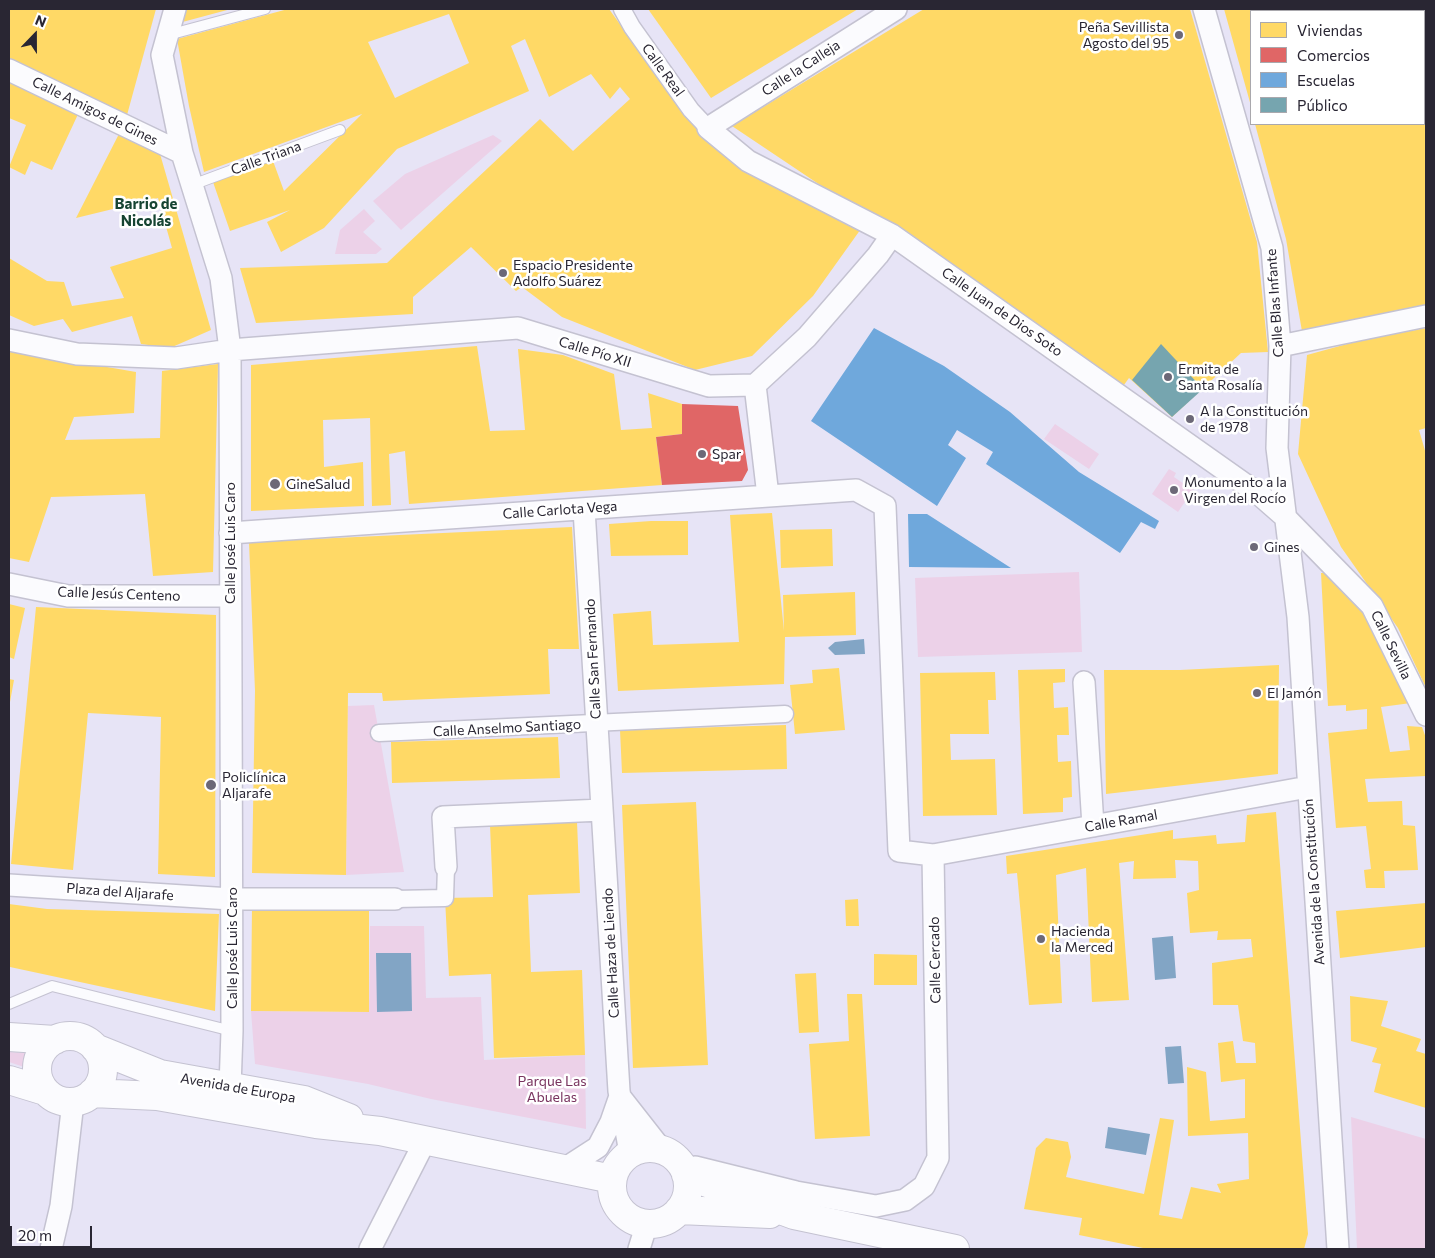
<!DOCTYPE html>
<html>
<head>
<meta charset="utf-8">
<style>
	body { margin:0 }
	#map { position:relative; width:1435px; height:1258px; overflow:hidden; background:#e7e4f6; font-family:Commissioner,sans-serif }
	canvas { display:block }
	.frame { position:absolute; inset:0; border:10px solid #292633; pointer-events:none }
	.legend { position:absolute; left:1250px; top:10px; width:175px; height:115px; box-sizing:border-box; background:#fff; border:1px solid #a9a8ad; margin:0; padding:6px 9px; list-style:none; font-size:15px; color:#292633 }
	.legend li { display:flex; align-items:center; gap:10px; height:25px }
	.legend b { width:25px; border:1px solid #a9a8ad }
	.north { position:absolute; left:10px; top:10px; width:50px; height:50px; -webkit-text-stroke:4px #fff; paint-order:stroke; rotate:22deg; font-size:14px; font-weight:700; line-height:20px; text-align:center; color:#292633 }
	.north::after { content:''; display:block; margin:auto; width:18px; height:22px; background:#292633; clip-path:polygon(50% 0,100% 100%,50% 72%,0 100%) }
	.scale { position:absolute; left:10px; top:1226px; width:82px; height:22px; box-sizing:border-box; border:2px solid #292633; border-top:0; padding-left:6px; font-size:15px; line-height:18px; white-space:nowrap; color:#292633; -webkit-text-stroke:4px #fff; paint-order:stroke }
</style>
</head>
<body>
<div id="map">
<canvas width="1435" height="1258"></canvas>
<div class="frame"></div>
<ul class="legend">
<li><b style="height:14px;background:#ffd966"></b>Viviendas</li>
<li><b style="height:14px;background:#e06666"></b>Comercios</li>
<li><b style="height:14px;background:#6fa8dc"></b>Escuelas</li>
<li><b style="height:14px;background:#76a5af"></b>Público</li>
</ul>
<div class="north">N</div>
<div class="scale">20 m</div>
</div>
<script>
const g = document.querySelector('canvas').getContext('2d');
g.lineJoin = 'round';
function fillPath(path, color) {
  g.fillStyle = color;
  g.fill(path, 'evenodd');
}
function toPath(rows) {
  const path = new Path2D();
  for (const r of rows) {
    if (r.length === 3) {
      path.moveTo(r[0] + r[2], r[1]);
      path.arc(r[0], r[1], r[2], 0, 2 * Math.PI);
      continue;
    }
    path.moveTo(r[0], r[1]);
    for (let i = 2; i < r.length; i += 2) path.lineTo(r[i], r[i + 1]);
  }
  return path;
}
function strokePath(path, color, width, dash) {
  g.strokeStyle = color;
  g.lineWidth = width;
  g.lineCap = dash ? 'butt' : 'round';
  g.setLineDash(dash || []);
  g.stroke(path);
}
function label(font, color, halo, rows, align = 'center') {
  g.font = font + ' Commissioner,sans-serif';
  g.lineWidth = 5;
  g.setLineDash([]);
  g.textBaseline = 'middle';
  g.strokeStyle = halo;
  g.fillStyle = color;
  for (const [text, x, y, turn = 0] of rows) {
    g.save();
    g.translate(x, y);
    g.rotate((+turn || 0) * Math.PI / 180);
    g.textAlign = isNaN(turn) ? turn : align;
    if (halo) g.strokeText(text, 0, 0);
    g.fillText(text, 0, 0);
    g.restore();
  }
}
const green = toPath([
	[493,135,502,141,401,230,373,201,405,174],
	[364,209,375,221,363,232,382,249,376,254,335,254,340,230],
	[1055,424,1099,454,1089,469,1044,439],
	[1169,469,1176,473,1174,477,1187,486,1189,483,1195,487,1178,512,1152,494],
	[1079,572,1082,652,918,657,915,578],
	[374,705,404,872,346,875,348,706],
	[370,926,424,926,426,998,481,997,484,1060,585,1055,586,1129,431,1099,368,1084,255,1064,251,1011,369,1012],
	[9,1052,25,1053,24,1067,9,1062],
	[1351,1117,1426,1139,1426,1249,1357,1249]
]);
const water = toPath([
	[864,639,865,654,835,655,828,648,835,642],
	[1173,936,1176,978,1155,980,1152,938],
	[376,953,411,953,412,1011,377,1012],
	[1181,1046,1184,1083,1168,1084,1165,1047],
	[1108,1127,1150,1134,1146,1155,1105,1148]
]);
const homes = toPath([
	[9,9,156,9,127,115,9,59],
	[180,9,231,9,175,24],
	[288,9,609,9,684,113,863,226,813,296,752,356,695,370,562,317,522,287,516,291,471,247,413,297,413,314,256,323,240,268,387,263,540,119,573,151,630,99,620,87,610,99,591,74,549,97,525,39,511,46,529,91,397,149,324,228,281,252,267,222,290,210,230,231,213,182,273,161,284,191,362,114,204,172,189,106,177,39],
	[449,14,469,63,395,98,368,42],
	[648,9,858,9,711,98],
	[924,9,1190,9,1257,242,1268,352,1241,353,1172,417,1129,378,1121,389,881,217,832,193,732,126],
	[1224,9,1426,9,1426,307,1303,337,1286,239,1255,124,1424,124,1424,11,1251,11,1251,106],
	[9,76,80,110,52,170,31,161,25,175,9,167,26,125,9,118],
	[121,130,158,147,211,330,170,348,141,344,132,316,72,332,63,319,34,326,9,315,9,258,47,281,64,282,72,306,124,298,110,267,172,248,158,198,76,218],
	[1426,328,1426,428,1419,430,1426,454,1426,688,1398,628,1341,547,1298,454,1307,355,1358,341],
	[477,346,490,431,525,430,518,349,563,355,614,374,621,430,652,428,648,393,682,404,682,434,656,437,662,485,409,504,405,451,389,454,391,505,372,506,370,418,323,420,324,467,363,462,364,506,251,511,251,365],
	[9,350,136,372,134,413,74,417,65,440,160,438,162,371,218,364,213,572,153,576,145,494,51,497,29,562,9,558],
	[772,513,784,631,783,595,855,592,856,635,785,637,784,684,618,691,613,614,651,611,653,645,739,642,730,515],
	[651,521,688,521,688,555,611,556,609,524],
	[572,527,579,649,548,649,550,694,383,701,382,693,348,693,346,875,252,873,255,691,249,542],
	[832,529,833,566,781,568,780,530],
	[1321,573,1332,573,1370,616,1411,703,1381,707,1390,752,1410,750,1407,726,1422,727,1426,738,1426,776,1365,779,1368,802,1402,801,1403,825,1415,826,1418,870,1384,871,1385,888,1366,888,1364,870,1371,869,1366,826,1336,828,1328,733,1367,729,1367,709,1346,711,1346,705,1328,706],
	[9,604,25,608,14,659,9,657],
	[36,607,216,615,215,877,158,874,161,717,88,713,73,870,11,864],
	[1279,665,1278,774,1106,794,1104,670,1180,670],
	[839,668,845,730,795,734,790,685,813,683,812,670],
	[1065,669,1065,682,1053,683,1054,708,1068,707,1069,735,1057,735,1058,762,1071,761,1072,797,1063,798,1063,812,1023,814,1018,670],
	[995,672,996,700,988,700,989,734,950,734,951,760,995,759,997,815,923,816,920,673],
	[9,679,14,680,10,702,9,702],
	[786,725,787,769,622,773,620,730],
	[558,737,560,778,392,783,391,742],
	[696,802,708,1065,633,1068,622,805],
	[1276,812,1308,1234,1304,1249,1148,1249,1079,1235,1082,1218,1024,1209,1036,1148,1046,1138,1068,1142,1071,1157,1066,1177,1144,1194,1160,1118,1174,1120,1159,1215,1182,1219,1191,1187,1221,1193,1217,1184,1249,1179,1248,1133,1188,1136,1187,1067,1206,1072,1210,1121,1245,1118,1245,1079,1221,1082,1218,1043,1233,1041,1236,1063,1256,1063,1255,1043,1243,1041,1238,1005,1213,1005,1212,963,1253,957,1251,939,1217,940,1218,931,1190,933,1187,893,1199,890,1198,861,1175,860,1176,878,1133,879,1134,861,1119,863,1129,1000,1092,1002,1086,868,1056,875,1062,1003,1029,1005,1017,873,1007,874,1006,856,1173,830,1173,839,1216,835,1217,844,1245,842,1247,815],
	[577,822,580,893,528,895,531,972,582,970,585,1055,494,1058,491,974,449,976,445,898,493,897,490,825],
	[858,899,859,926,846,926,845,900],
	[1426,903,1426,947,1340,958,1336,911],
	[9,904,47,909,219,914,215,1011,10,967],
	[252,905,369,906,369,1012,251,1011],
	[874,954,917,955,917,985,874,985],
	[816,973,819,1032,799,1033,795,974],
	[847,994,862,994,870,1136,815,1139,809,1044,849,1041],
	[1350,996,1388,1001,1381,1026,1421,1039,1416,1051,1426,1054,1426,1108,1374,1092,1381,1064,1372,1062,1377,1048,1351,1041]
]);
const shops = toPath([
	[682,404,738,406,748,470,742,481,662,485,656,437,682,434]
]);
const schools = toPath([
	[874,328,944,366,1010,412,1079,472,1159,521,1155,529,1141,522,1120,553,986,464,993,452,957,430,948,445,966,458,937,506,811,421],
	[908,514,927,514,1011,568,909,567]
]);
const public = toPath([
	[1161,344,1203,389,1172,417,1132,380]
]);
const service = toPath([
	[168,35,265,9],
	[192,185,340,130],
	[9,1004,52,986,232,1031]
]);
const pedestrian = toPath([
	[622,9,632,27,691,110,708,128],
	[379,733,785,714],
	[395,899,445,898,446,867]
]);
const minor = toPath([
	[175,9,162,55,182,153,221,278,230,350,232,1031,230,1087],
	[896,9,708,128,748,161,892,235,1260,495,1284,516,1372,606,1426,715],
	[1204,9,1272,248,1280,346,1277,448,1298,617,1338,1249],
	[9,70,182,153],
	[9,340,77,354,176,358,230,350,518,328,709,386,755,385,807,337,878,255,892,235],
	[1280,346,1426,316],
	[755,385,768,496],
	[584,509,619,1091,630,1153],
	[230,533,856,490,885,506,899,851,933,855,938,1158,924,1186,905,1200,876,1206,796,1192,695,1167],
	[9,584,68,596,230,596],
	[1084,682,1093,826],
	[933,855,1308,787],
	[446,867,443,817,602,810],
	[9,885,231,899,395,899],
	[621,1098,661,1149],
	[564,1169,598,1147,611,1122,619,1099],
	[51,1249,61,1206,73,1102],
	[370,1249,425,1141],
	[639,1249,647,1223]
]);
const secondary = toPath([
	[70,1069,33],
	[9,1037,55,1040],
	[95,1048,160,1074,304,1100,349,1118],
	[9,1080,45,1091],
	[92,1093,157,1096,316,1124,380,1131,612,1179],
	[650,1186,38],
	[686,1175,794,1215,955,1249],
	[679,1210,770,1214]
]);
const markers = [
	[1179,35,5,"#6c6877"],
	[503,273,5,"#6c6877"],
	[1168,377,5,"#6c6877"],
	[1190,419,5,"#6c6877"],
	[702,454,5,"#6c6877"],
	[275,484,6,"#6c6877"],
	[1174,490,5,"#6c6877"],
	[1254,547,5,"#6c6877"],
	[1257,693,5,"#6c6877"],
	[211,785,6,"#6c6877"],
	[1041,939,5,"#6c6877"]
];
const poiNames = [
	["Peña Sevillista",1169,27,"right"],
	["Agosto del 95",1169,43,"right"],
	["Espacio Presidente",513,265],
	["Adolfo Suárez",513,281],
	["Ermita de",1178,369],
	["Santa Rosalía",1178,385],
	["A la Constitución",1200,411],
	["de 1978",1200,427],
	["Spar",712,454],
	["Monumento a la",1184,482],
	["Virgen del Rocío",1184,498],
	["GineSalud",286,484],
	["Gines",1264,547],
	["El Jamón",1267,693],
	["Policlínica",222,777],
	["Aljarafe",222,793],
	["Hacienda",1051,931],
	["la Merced",1051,947]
];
const streetNames = [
	["Calle la Calleja",801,68,-33],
	["Calle Real",663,70,54],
	["Calle Amigos de Gines",95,111,26],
	["Calle Triana",266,158,-20],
	["Calle Blas Infante",1275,303,-94],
	["Calle Juan de Dios Soto",1002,312,35],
	["Calle Pío XII",595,352,17],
	["Calle Carlota Vega",560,510,-4],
	["Calle José Luis Caro",230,543,-90],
	["Calle Jesús Centeno",119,594,2],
	["Calle Sevilla",1391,645,64],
	["Calle San Fernando",593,659,-93],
	["Calle Anselmo Santiago",507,728,-3],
	["Calle Ramal",1121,821,-10],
	["Avenida de la Constitución",1314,882,-94],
	["Plaza del Aljarafe",120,892,4],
	["Calle José Luis Caro",232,948,-90],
	["Calle Haza de Liendo",611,953,-93],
	["Calle Cercado",935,960,-91],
	["Avenida de Europa",238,1088,10]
];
const parkNames = [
	["Parque Las",552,1081],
	["Abuelas",552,1097]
];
const neighbourhoodNames = [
	["Barrio de",146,204],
	["Nicolás",146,221]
];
fillPath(green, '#ecd1e8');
fillPath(water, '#82a5c5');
fillPath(homes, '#ffd966');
fillPath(shops, '#e06666');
fillPath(schools, '#6fa8dc');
fillPath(public, '#76a5af');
strokePath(service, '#c4c2d1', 12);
strokePath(pedestrian, '#c4c2d1', 19);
strokePath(minor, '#c4c2d1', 24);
strokePath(secondary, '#c4c2d1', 30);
strokePath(service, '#fbfbfe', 10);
strokePath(pedestrian, '#fbfbfe', 16);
strokePath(minor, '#fbfbfe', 21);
strokePath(secondary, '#fbfbfe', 28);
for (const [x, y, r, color] of markers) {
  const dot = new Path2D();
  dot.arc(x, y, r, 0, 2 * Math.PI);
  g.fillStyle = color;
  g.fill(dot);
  strokePath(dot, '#fff', 2);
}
label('14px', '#292633', '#fff', poiNames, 'left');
label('14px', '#292633', '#fff', streetNames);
label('14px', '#79345f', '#fff', parkNames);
label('bold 15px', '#164432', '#fff', neighbourhoodNames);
</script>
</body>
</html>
